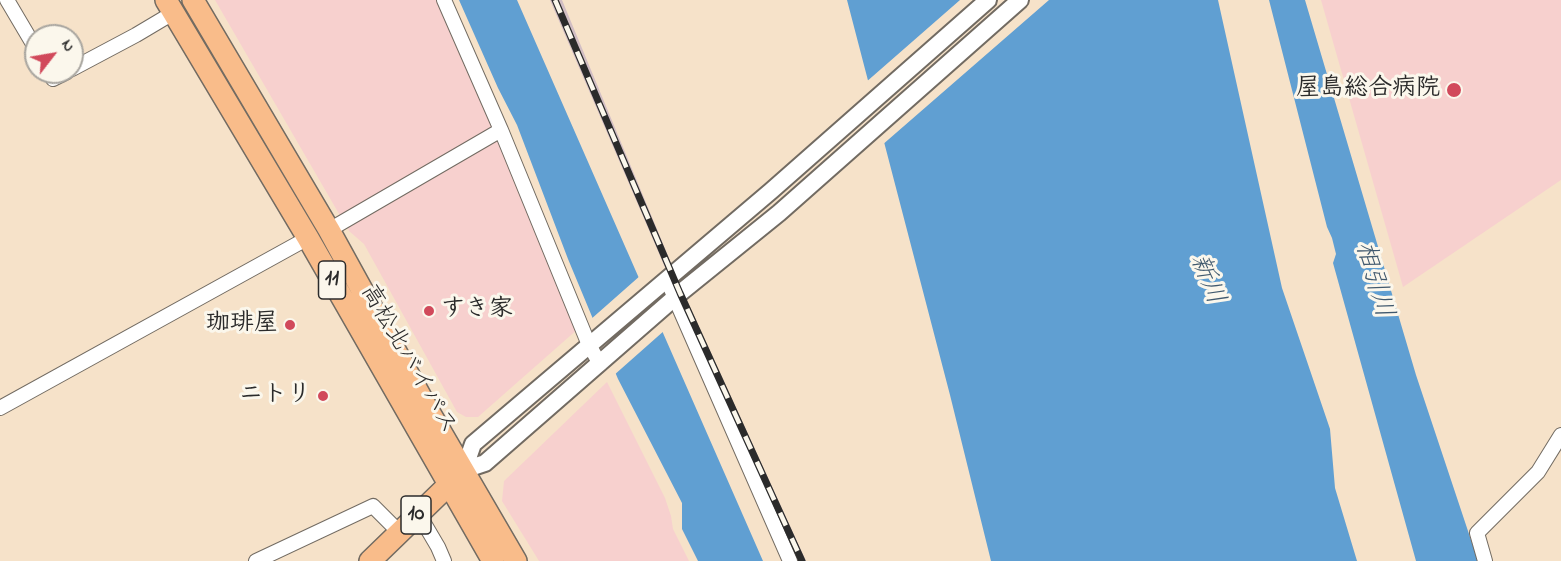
<!DOCTYPE html>
<html>
<head>
<meta charset="utf-8">
<style>
	body { margin:0 }
	#map { position:relative; width:1561px; height:561px; overflow:hidden; background:#f6e2c9; font-family:"Indie Flower",sans-serif }
	canvas { display:block }
	.north { position:absolute; left:24px; top:24px; width:60px; height:60px; box-sizing:border-box; background:#fbf7ec; border:2px solid #a8a59f; border-radius:50%; rotate:59deg; font-size:16px; font-weight:700; line-height:24px; text-align:center; color:#2b2b2b }
	.north::after { content:''; display:block; margin:auto; width:21px; height:27px; background:#d1495b; clip-path:polygon(50% 0,100% 100%,50% 72%,0 100%) }
</style>
</head>
<body>
<div id="map">
<canvas width="1561" height="561"></canvas>
<div class="north">N</div>
</div>
<script>
const g = document.querySelector('canvas').getContext('2d');
g.lineJoin = 'round';
function fillPath(path, color) {
  g.fillStyle = color;
  g.fill(path, 'evenodd');
}
function toPath(rows) {
  const path = new Path2D();
  for (const r of rows) {
    path.moveTo(r[0], r[1]);
    for (let i = 2; i < r.length; i += 2) path.lineTo(r[i], r[i + 1]);
  }
  return path;
}
function strokePath(path, color, width, dash) {
  g.strokeStyle = color;
  g.lineWidth = width;
  g.lineCap = dash ? 'butt' : 'round';
  g.setLineDash(dash || []);
  g.stroke(path);
}
function label(font, color, halo, rows, align = 'center') {
  g.font = font + ' "Indie Flower","Klee One",sans-serif';
  g.lineWidth = 6;
  g.setLineDash([]);
  g.textBaseline = 'middle';
  g.strokeStyle = halo;
  g.fillStyle = color;
  for (const [text, x, y, turn = 0] of rows) {
    g.save();
    g.translate(x, y);
    g.rotate((+turn || 0) * Math.PI / 180);
    g.textAlign = isNaN(turn) ? turn : align;
    if (halo) g.strokeText(text, 0, 0);
    g.fillText(text, 0, 0);
    g.restore();
  }
}
const built = toPath([
	[215,0,439,0,496,129,342,219],
	[1321,0,1561,0,1561,180,1403,287],
	[499,136,579,328,478,417,466,417,457,412,364,244,349,231,346,224],
	[607,382,665,498,671,516,673,529,689,561,539,561,502,501,504,481]
]);
const industrial = toPath([
	[550,0,562,0,683,292,806,561,797,561,682,307]
]);
const water = toPath([
	[459,0,517,0,763,561,698,561,682,529,682,503,618,379,568,259,517,125,498,88],
	[847,0,1218,0,1282,288,1330,429,1335,488,1357,561,991,561,950,395],
	[1269,0,1305,0,1416,375,1478,561,1416,561,1333,263,1336,254,1332,238,1327,227]
]);
const pier = toPath([
	[960,0,1049,0,881,146,865,83],
	[641,275,665,330,613,376,590,320]
]);
const minor = toPath([
	[7,0,36,49],
	[444,0,501,130,589,345,600,364],
	[72,69,136,35,173,13],
	[49,72,53,79,67,72],
	[329,230,501,130],
	[667,280,790,561],
	[0,408,308,238],
	[418,513,438,547,444,561],
	[256,561,373,506,399,532],
	[1485,561,1477,533,1538,472,1561,435]
]);
const tertiary = toPath([
	[464,470,485,463,680,293,779,213,1020,0],
	[464,470,473,444,771,191,988,0]
]);
const primary = toPath([
	[370,561,462,472]
]);
const trunk = toPath([
	[166,0,308,238,493,561],
	[193,0,329,230,428,410,516,561]
]);
const rail = toPath([
	[555,0,680,293,802,561]
]);
const markers = [
	[1454,90,8,"#d1495b"],
	[429,311,6,"#d1495b"],
	[290,325,6,"#d1495b"],
	[323,396,6,"#d1495b"]
];
const shields = [
	[332,280,27],
	[416,515,30]
];
const shieldNames = [
	["11",332,280],
	["10",416,515]
];
const poiNames = [
	["屋島総合病院",1440,90],
	["すき家",441,311,"left"],
	["珈琲屋",278,325],
	["ニトリ",311,396]
];
const streetNames = [
	["高松北バイパス",407,360,60]
];
const waterNames = [
	["新川",1205,280,68],
	["相引川",1372,280,74]
];
fillPath(built, '#f7d0ce');
fillPath(industrial, '#d2bec4');
fillPath(water, '#609fd2');
fillPath(pier, '#f6e2c9');
strokePath(minor, '#726b62', 16);
strokePath(tertiary, '#726b62', 20);
strokePath(primary, '#726b62', 24);
strokePath(trunk, '#726b62', 24);
strokePath(minor, '#fff', 14);
strokePath(tertiary, '#fff', 16);
strokePath(primary, '#f9bc8a', 21);
strokePath(trunk, '#f9bc8a', 21);
strokePath(rail, '#2b2b2b', 7);
strokePath(rail, '#fbf7ec', 4.5, [14]);
for (const [x, y, r, color] of markers) {
  const dot = new Path2D();
  dot.arc(x, y, r, 0, 2 * Math.PI);
  g.fillStyle = color;
  g.fill(dot);
  strokePath(dot, '#fbf7ec', 2);
}
for (const [x, y, w] of shields) {
  const box = new Path2D();
  box.roundRect(x - w / 2, y - 19, w, 38, 4.5);
  g.fillStyle = '#fbf7ec';
  g.fill(box);
  strokePath(box, '#2b2b2b', 1.5);
}
label('bold 22px', '#2b2b2b', null, shieldNames);
label('bold 24px', '#2b2b2b', '#fbf7ec', poiNames, 'right');
label('24px', '#2b2b2b', '#fbf7ec', streetNames);
label('italic 26px', '#40596e', '#fbf7ec', waterNames);
</script>
</body>
</html>
